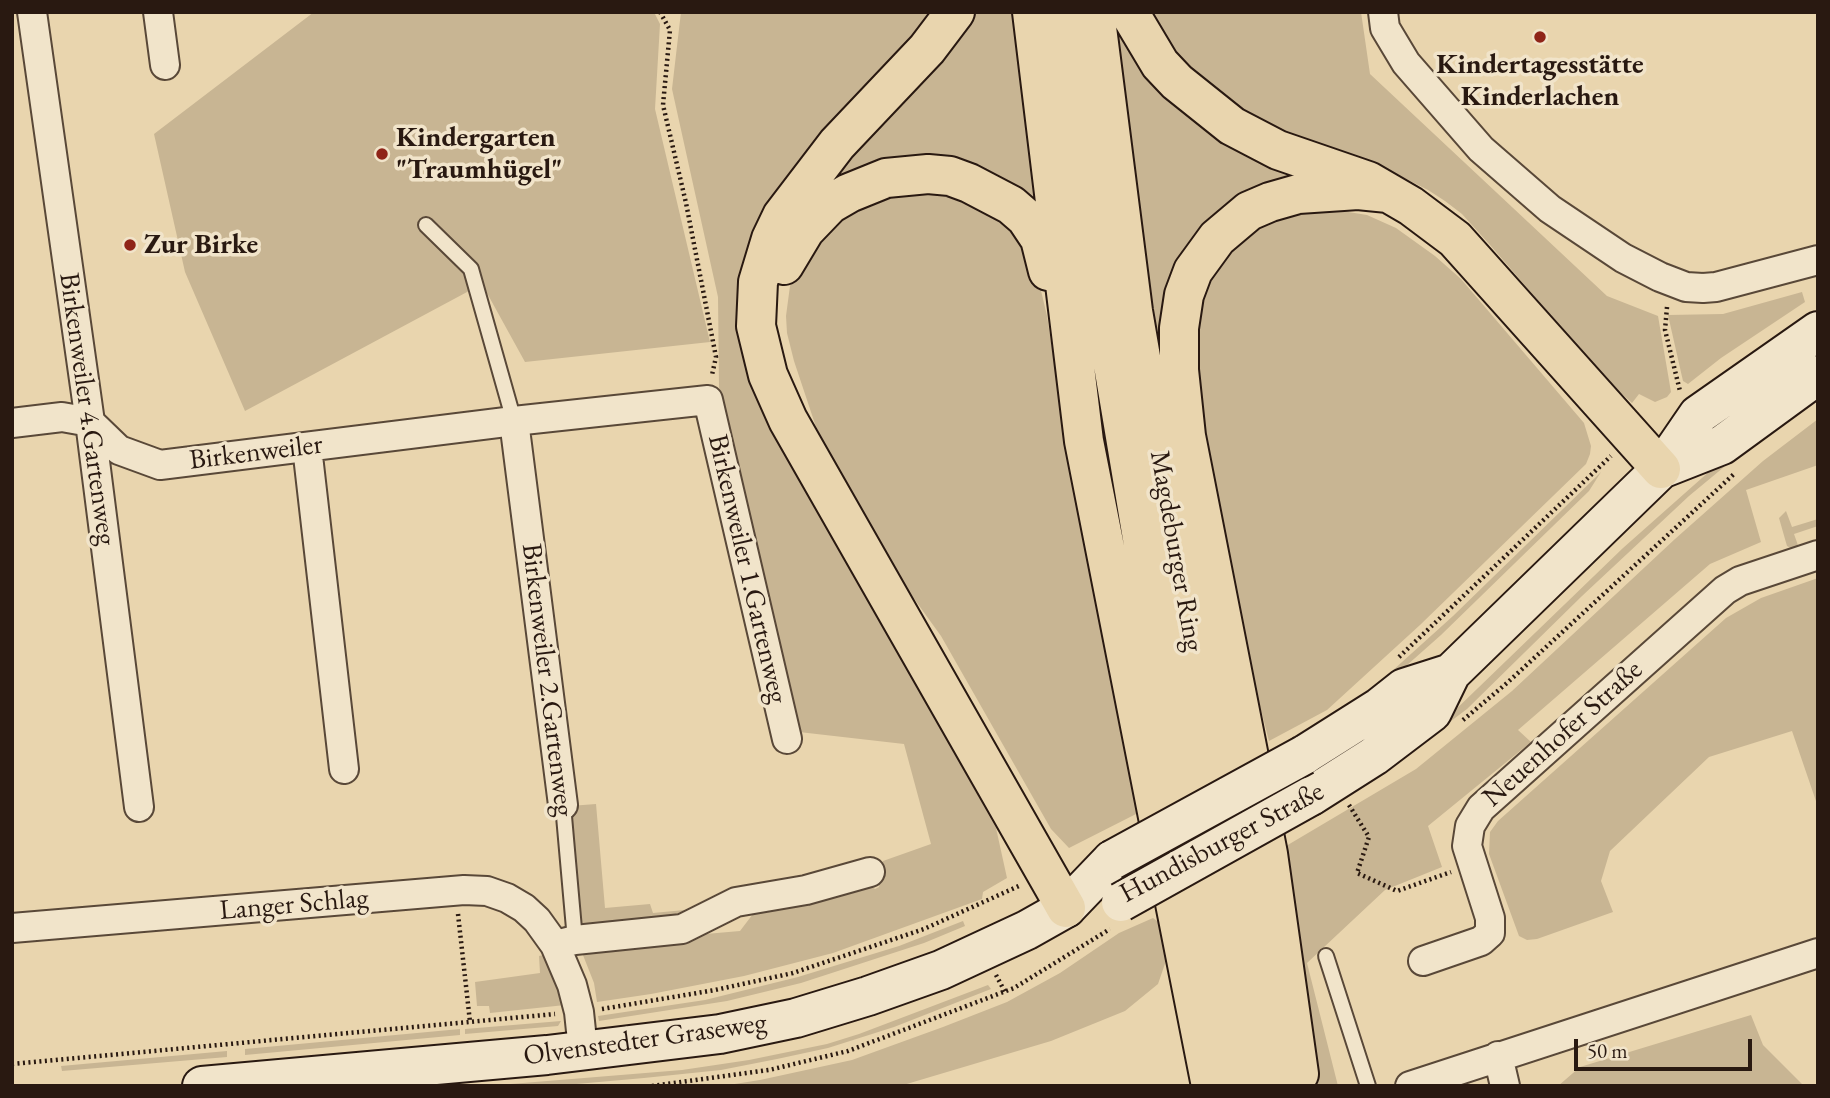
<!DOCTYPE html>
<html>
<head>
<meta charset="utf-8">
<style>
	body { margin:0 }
	#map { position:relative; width:1830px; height:1098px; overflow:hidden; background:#e9d5ae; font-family:"EB Garamond",serif }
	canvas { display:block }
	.frame { position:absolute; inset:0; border:14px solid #291911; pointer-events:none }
	.scale { position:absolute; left:1574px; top:1039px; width:178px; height:32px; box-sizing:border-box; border:4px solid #291911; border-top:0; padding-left:9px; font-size:21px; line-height:24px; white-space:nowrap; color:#291911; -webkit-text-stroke:5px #f1e4ca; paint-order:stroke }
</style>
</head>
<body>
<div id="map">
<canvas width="1830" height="1098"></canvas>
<div class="frame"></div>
<div class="scale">50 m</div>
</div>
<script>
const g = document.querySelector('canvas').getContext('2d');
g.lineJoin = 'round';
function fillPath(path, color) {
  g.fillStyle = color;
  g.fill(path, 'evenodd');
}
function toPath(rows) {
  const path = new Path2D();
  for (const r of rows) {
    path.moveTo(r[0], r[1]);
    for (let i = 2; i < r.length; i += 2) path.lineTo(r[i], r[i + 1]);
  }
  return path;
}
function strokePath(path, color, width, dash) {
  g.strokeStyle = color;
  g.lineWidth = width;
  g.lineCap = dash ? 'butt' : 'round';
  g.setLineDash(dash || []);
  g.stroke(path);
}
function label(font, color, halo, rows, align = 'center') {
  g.font = font + ' "EB Garamond",serif';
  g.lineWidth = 7;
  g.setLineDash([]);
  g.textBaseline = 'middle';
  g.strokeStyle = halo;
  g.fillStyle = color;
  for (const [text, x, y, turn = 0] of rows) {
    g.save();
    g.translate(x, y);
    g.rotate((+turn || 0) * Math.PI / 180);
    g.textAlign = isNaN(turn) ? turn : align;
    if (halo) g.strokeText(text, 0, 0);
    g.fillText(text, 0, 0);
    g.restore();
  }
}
const green = toPath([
	[314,12,654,12,660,24,655,109,710,342,525,362,482,284,245,411,185,272,154,134],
	[681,12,938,12,755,242,789,455,996,828,1007,878,983,892,982,899,833,953,744,976,651,994,597,1002,594,983,579,945,740,931,759,906,865,882,875,889,879,887,883,861,931,844,904,744,799,732,719,387,718,297,672,89],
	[969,12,1019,12,1044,213,1002,184,803,206],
	[1109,12,1305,172,1247,197,1163,377,1141,279],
	[1142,12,1361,12,1370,74,1607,296,1658,316,1671,392,1667,397,1655,402,1639,394,1632,403,1607,380,1490,245,1462,214,1445,201,1428,190,1392,172,1328,155,1219,104],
	[934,188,1014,224,1035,265,1047,316,1074,489,1138,813,1069,848,1051,829,941,636,902,582,833,464,816,427,794,361,787,333,786,316,790,286,802,255,862,201],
	[1330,209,1367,215,1396,228,1435,256,1461,279,1584,423,1591,446,1590,454,1586,464,1420,625,1327,710,1269,741,1223,563,1189,346,1205,280,1245,235,1281,215],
	[1802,292,1805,302,1721,358,1688,384,1683,381,1668,315,1723,314],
	[1818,419,1818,465,1746,490,1761,542,1710,564,1518,730,1531,742,1428,826,1442,867,1385,890,1307,963,1338,1086,1313,1086,1281,849,1416,769,1512,691,1675,539,1763,461],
	[1720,462,1724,467,1689,496,1582,596,1467,709,1439,730,1449,716,1623,548],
	[1601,472,1589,491,1441,635,1388,682,1371,690,1453,616],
	[1786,511,1792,527,1818,519,1818,526,1794,534,1800,551,1798,552,1787,546,1779,518],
	[1818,578,1818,807,1792,731,1709,757,1610,851,1601,881,1613,912,1537,939,1527,940,1519,936,1489,854,1490,832,1498,821,1726,618,1761,598],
	[596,804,605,908,650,904,653,913,695,909,683,922,583,932,570,806],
	[1153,918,1160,923,1168,955,1158,984,1125,1011,1051,1041,900,1086,722,1086,760,1080,852,1060,943,1027,1007,1002,1060,973,1119,933],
	[963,921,965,926,924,943,801,983,727,1001,599,1021,598,1016,705,1000,798,977,899,946],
	[543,955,565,1000,565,1005,490,1013,489,1006,477,1006,475,982,540,973,539,956],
	[988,985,991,989,894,1027,828,1048,777,1059,721,1070,644,1078,554,1086,486,1086,682,1070,749,1060,827,1044,859,1034],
	[1751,1015,1763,1045,1804,1086,1558,1086,1580,1067],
	[561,1021,558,1026,465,1034,465,1029],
	[460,1029,460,1035,245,1055,245,1049],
	[227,1051,227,1057,62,1071,61,1066]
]);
const path = toPath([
	[660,12,670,30,663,105,686,203,716,357,712,375],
	[1667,307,1665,330,1680,391],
	[1399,657,1611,456],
	[1463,720,1507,683,1734,474],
	[1349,805,1369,837,1357,873,1397,891,1451,872],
	[458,914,470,1022],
	[996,975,1005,992],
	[602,1009,715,990,793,973,924,929,1021,885],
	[12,1064,555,1014],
	[652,1086,769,1070,848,1051,1014,988,1110,929]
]);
const service = toPath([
	[426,225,471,269,514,421],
	[563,805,575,940],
	[1326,956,1368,1086]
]);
const minor = toPath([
	[32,12,90,422,139,807],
	[158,12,165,65],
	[1383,12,1385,28,1406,63,1481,149,1550,209,1623,258,1660,277,1686,287,1703,288,1716,287,1818,260],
	[514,421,563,805],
	[12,423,62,417,90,422,119,450,160,465,514,421,708,400,787,739],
	[307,447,344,769],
	[12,928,464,890,487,891,507,898,524,908,537,920,555,945,572,985,579,1012,583,1050],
	[555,945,575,940,682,929,736,902,806,890,870,872],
	[1423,961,1481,941,1490,933,1490,918,1467,846,1470,826,1481,808,1725,590,1740,581,1818,555],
	[1498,1056,1505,1086],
	[1410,1086,1818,953]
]);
const secondary = toPath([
	[1661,469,1722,445,1818,375],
	[1304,755,1380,707,1404,688,1451,673],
	[1311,796,1374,756,1432,712,1451,673,1661,469,1698,415,1818,331],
	[202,1086,547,1055,720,1034,796,1018,868,996,941,970,1027,930,1066,908,1112,860]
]);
const trunk = toPath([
	[955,12,927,49,837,144,782,216,771,239,758,282,756,326,768,375,788,420,1066,908],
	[1032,12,1084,441,1211,1086],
	[1066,12,1082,151,1104,311,1143,544,1248,1086],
	[1095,12,1133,311,1175,553,1278,1086],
	[1129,12,1160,64,1177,82,1232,126,1278,150,1368,181,1411,206,1455,239,1661,469],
	[784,265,805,230,830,204,849,193,886,178,928,174,950,176,969,183,1011,205,1026,218,1040,239,1048,271],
	[1299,1074,1268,854,1186,436,1179,370,1179,328,1184,295,1193,271,1217,238,1249,211,1270,202,1298,194,1358,190,1388,193]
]);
const secondaryBridge = toPath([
	[1112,860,1304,755],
	[1121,902,1311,796]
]);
const markers = [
	[1540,37,7,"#8f2418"],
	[382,154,7,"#8f2418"],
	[130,245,7,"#8f2418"]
];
const poiNames = [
	["Kindertagesstätte",1540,65,"center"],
	["Kinderlachen",1540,97,"center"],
	["Kindergarten",396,138],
	["\"Traumhügel\"",396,170],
	["Zur Birke",144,245]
];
const streetNames = [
	["Birkenweiler 4.Gartenweg",87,409,82],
	["Birkenweiler",256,453,-7],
	["Magdeburger Ring",1176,551,80],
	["Birkenweiler 1.Gartenweg",747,569,77],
	["Birkenweiler 2.Gartenweg",547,680,83],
	["Neuenhofer Straße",1563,734,-42],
	["Hundisburger Straße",1222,843,-28],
	["Langer Schlag",294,905,-5],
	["Olvenstedter Graseweg",645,1040,-8]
];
fillPath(green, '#c8b593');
strokePath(service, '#594838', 18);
strokePath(minor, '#594838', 32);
strokePath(secondary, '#291911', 42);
strokePath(trunk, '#291911', 42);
strokePath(path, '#291911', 4.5, [2, 3.5]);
strokePath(service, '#f1e4ca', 14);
strokePath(minor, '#f1e4ca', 28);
strokePath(secondary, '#f1e4ca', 38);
strokePath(trunk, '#e9d5ae', 38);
strokePath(secondaryBridge, '#291911', 42, []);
strokePath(secondaryBridge, '#f1e4ca', 38);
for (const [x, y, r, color] of markers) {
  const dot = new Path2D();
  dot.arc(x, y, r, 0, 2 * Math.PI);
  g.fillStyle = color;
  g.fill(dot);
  strokePath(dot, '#f1e4ca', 2.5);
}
label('bold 28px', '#291911', '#f1e4ca', poiNames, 'left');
label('28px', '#291911', '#f1e4ca', streetNames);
</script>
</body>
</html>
